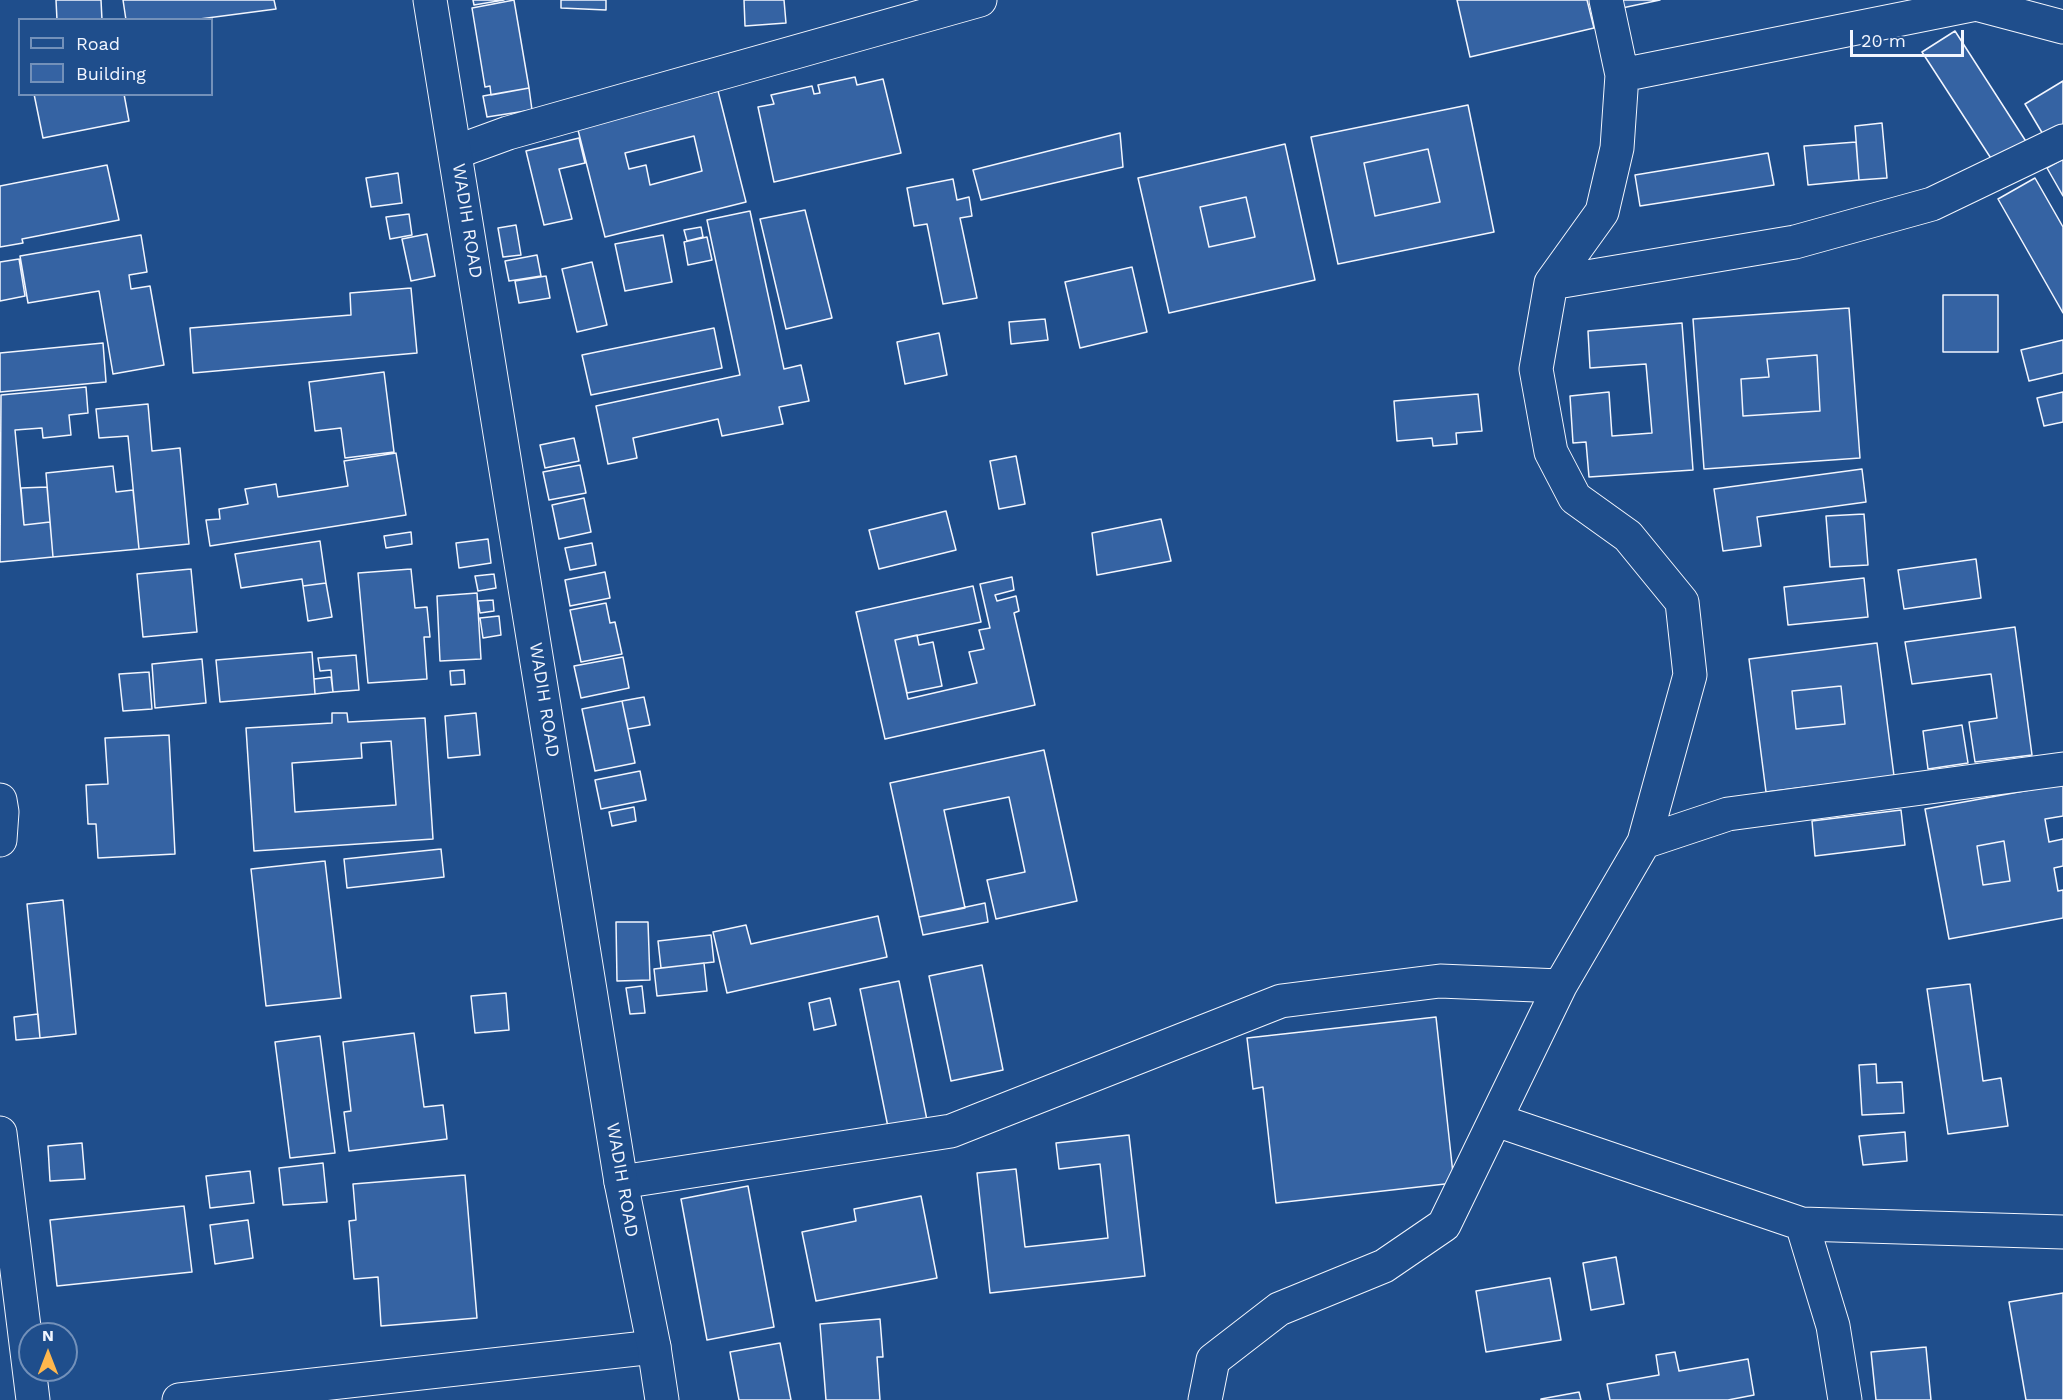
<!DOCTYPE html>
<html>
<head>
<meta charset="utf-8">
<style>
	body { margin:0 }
	#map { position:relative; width:2063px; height:1400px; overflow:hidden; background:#1f4e8c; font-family:"Work Sans",sans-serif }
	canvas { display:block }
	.legend { position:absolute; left:18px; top:18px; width:195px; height:78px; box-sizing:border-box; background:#1f4e8c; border:2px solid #7391ba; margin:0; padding:8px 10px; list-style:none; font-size:18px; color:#f2f6ff }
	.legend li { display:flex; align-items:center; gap:12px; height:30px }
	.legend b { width:30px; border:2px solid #7391ba }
	.north { position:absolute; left:18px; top:1322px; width:60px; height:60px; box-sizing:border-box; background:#1f4e8c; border:2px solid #7391ba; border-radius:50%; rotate:0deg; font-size:16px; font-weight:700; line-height:24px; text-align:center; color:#f2f6ff }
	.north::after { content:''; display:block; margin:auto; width:21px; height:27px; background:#ffb74d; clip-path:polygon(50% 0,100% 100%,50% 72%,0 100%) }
	.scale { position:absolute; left:1850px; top:30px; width:114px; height:27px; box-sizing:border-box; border:3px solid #f2f6ff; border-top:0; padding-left:8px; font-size:18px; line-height:21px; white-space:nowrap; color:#f2f6ff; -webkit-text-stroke:4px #1f4e8c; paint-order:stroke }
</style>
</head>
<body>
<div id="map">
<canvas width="2063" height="1400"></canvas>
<ul class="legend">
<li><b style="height:8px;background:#1f4e8c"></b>Road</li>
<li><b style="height:16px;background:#3563a3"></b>Building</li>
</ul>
<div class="north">N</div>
<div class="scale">20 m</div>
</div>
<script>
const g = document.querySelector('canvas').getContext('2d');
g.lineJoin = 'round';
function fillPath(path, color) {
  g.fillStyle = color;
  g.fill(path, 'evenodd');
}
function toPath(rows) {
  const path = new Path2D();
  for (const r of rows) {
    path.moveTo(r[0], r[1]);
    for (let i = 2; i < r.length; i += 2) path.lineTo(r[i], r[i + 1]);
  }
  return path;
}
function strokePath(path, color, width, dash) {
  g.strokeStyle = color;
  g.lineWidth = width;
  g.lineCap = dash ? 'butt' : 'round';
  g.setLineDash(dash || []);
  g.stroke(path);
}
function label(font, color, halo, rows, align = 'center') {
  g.font = font + ' "Work Sans",sans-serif';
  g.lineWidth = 4.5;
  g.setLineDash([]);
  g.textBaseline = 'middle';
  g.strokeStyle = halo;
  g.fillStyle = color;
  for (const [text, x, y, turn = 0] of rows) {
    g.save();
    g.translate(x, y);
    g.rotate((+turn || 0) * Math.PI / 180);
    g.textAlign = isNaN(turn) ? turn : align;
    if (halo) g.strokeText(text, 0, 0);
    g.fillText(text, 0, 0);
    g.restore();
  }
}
const building = toPath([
	[56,0,101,0,102,20,57,20,56,0],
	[123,0,274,0,276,9,192,20,126,20,123,0],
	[473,0,504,0,474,5,473,0],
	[514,0,529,88,491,95,490,86,485,87,472,8,514,0],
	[561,0,606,0,606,10,561,8,561,0],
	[744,0,784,0,786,23,745,26,744,0],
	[1457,0,1587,0,1594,28,1470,57,1457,0],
	[1621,0,1660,0,1622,8,1621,0],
	[1955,31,2027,143,1994,163,1922,52,1955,31],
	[855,77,857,85,883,79,901,153,774,182,758,107,774,104,771,95,812,86,814,94,820,93,818,85,855,77],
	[2063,81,2063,125,2044,136,2025,104,2063,81],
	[529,88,532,110,487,117,483,96,529,88],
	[718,91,746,202,605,237,577,126,718,91],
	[694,136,702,171,650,185,646,165,629,169,625,153,694,136],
	[34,94,124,94,129,121,43,138,34,94],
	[1468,105,1494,232,1338,264,1311,137,1468,105],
	[1428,149,1440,202,1375,216,1364,163,1428,149],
	[1882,123,1887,178,1859,180,1855,126,1882,123],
	[1120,133,1123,167,981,200,973,170,1120,133],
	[579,138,585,163,559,169,572,219,544,225,526,151,579,138],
	[1856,142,1859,180,1808,185,1804,146,1856,142],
	[1285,144,1315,280,1169,313,1138,178,1285,144],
	[1246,197,1255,237,1209,247,1200,207,1246,197],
	[1428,149,1440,202,1375,216,1364,163,1428,149],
	[1768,153,1774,185,1640,206,1635,175,1768,153],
	[2063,159,2063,196,2047,168,2063,159],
	[107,165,119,220,22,239,23,243,0,247,0,186,107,165],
	[398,173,402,203,371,207,366,178,398,173],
	[2035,178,2063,227,2063,313,1998,199,2035,178],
	[953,179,957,200,969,197,972,216,960,218,977,298,943,304,927,224,914,226,907,188,953,179],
	[1246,197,1255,237,1209,247,1200,207,1246,197],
	[805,210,832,318,786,329,760,219,805,210],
	[750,211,784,369,801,365,809,401,779,407,783,424,722,436,718,419,633,438,637,458,608,464,596,406,740,375,707,220,750,211],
	[409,214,412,235,390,239,386,217,409,214],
	[516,225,521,255,503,257,498,228,516,225],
	[701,227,703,237,687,241,684,230,701,227],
	[427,234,435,276,411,281,402,239,427,234],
	[141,235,147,272,129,275,131,289,150,286,164,365,113,374,99,291,28,303,20,256,141,235],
	[663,235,672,282,625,291,615,244,663,235],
	[707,237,712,260,688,265,684,242,707,237],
	[537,255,541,276,509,281,505,261,537,255],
	[19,259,25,296,0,301,0,262,19,259],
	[592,262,607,325,577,332,562,269,592,262],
	[1132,267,1147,332,1080,348,1065,282,1132,267],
	[546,276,550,298,519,303,515,281,546,276],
	[411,288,417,353,193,373,190,328,351,315,350,293,411,288],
	[1943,295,1998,295,1998,352,1943,352,1943,295],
	[1849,308,1860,458,1704,469,1693,319,1849,308],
	[1817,355,1820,411,1743,416,1741,379,1769,377,1767,359,1817,355],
	[1045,319,1048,340,1011,344,1009,322,1045,319],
	[1682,323,1693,470,1589,477,1586,442,1573,443,1570,396,1609,392,1612,436,1652,433,1646,364,1590,368,1588,331,1682,323],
	[714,328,722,368,591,395,582,355,714,328],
	[939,333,947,375,905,384,897,342,939,333],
	[2063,340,2063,373,2029,381,2021,350,2063,340],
	[103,343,106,382,0,392,0,353,103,343],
	[1817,355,1820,411,1743,416,1741,379,1769,377,1767,359,1817,355],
	[384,372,394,452,345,458,341,428,315,431,309,382,384,372],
	[86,387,88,413,69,415,71,435,43,438,42,428,15,430,24,525,50,522,53,557,0,562,1,395,86,387],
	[2063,392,2063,422,2044,426,2037,398,2063,392],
	[1478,394,1482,431,1456,433,1457,444,1433,446,1432,438,1397,441,1394,401,1478,394],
	[148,404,152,451,180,448,189,544,139,549,128,436,99,438,96,409,148,404],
	[574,438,579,461,545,468,540,445,574,438],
	[396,453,406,515,210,546,206,520,220,519,219,509,248,504,245,489,276,484,278,497,348,486,344,461,396,453],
	[1016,456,1025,504,999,509,990,461,1016,456],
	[580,465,586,493,549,500,543,472,580,465],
	[113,466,116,492,133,490,139,549,53,557,46,473,113,466],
	[1862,469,1866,502,1757,517,1761,546,1723,551,1714,489,1862,469],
	[47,487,50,522,24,525,21,488,47,487],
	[584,498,591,532,559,539,552,505,584,498],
	[946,511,956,550,879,569,869,530,946,511],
	[1864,514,1868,565,1830,567,1826,516,1864,514],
	[1161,519,1171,561,1097,575,1092,533,1161,519],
	[411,532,412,544,386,548,384,536,411,532],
	[488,539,491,563,459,568,456,543,488,539],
	[320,541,326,583,303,586,302,579,241,588,235,554,320,541],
	[592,543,596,565,570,570,565,548,592,543],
	[1976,559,1981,598,1904,609,1898,570,1976,559],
	[191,569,197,632,143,637,137,574,191,569],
	[411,569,415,608,427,607,430,637,424,637,427,679,368,683,358,573,411,569],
	[605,572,610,598,570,606,565,580,605,572],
	[494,574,496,588,478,591,475,576,494,574],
	[1012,577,1014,590,995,595,997,601,1016,596,1019,611,1014,613,1035,705,885,739,856,612,973,586,981,622,895,640,908,699,977,683,969,652,984,649,979,630,990,628,980,584,1012,577],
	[1864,578,1868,617,1788,625,1784,587,1864,578],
	[326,583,332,617,308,621,303,586,326,583],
	[477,593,481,659,440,661,437,596,477,593],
	[493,600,494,611,480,613,478,601,493,600],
	[606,603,610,623,615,622,622,654,581,662,570,610,606,603],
	[499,616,501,635,483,638,480,618,499,616],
	[2015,627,2032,755,1975,762,1969,722,1997,718,1991,674,1912,684,1905,642,2015,627],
	[917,635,919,645,933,642,942,686,907,693,895,640,917,635],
	[1877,643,1894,776,1766,792,1749,659,1877,643],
	[1841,686,1845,724,1796,729,1792,691,1841,686],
	[312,652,315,694,220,702,216,660,312,652],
	[356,655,359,690,333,692,331,670,320,671,318,658,356,655],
	[623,657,629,688,581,698,574,666,623,657],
	[202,659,206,703,155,708,152,664,202,659],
	[464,670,465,684,451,685,450,671,464,670],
	[149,672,152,709,123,711,119,674,149,672],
	[331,677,333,692,315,694,314,679,331,677],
	[1841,686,1845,724,1796,729,1792,691,1841,686],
	[644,697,650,725,628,729,622,701,644,697],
	[622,701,635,763,595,771,582,709,622,701],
	[332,713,347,713,348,722,425,718,433,839,254,851,246,728,332,723,332,713],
	[391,741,396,805,295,812,292,763,362,758,361,743,391,741],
	[476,713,480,755,448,758,445,716,476,713],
	[1962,725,1968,763,1928,769,1923,731,1962,725],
	[169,735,175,854,98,858,96,824,88,824,86,785,108,784,105,738,169,735],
	[1044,750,1077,901,996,919,987,880,1025,872,1009,797,944,810,965,908,919,917,890,783,1044,750],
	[640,771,646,800,601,809,595,780,640,771],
	[2063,784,2063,816,2045,819,2049,842,2063,839,2063,866,2054,868,2058,891,2063,890,2063,918,1949,939,1925,809,2063,784],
	[2004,841,2010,881,1983,885,1977,846,2004,841],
	[634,807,636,821,612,826,609,812,634,807],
	[1901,810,1905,845,1815,856,1812,821,1901,810],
	[2004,841,2010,881,1983,885,1977,846,2004,841],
	[441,849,444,877,347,888,344,859,441,849],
	[325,861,341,998,266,1006,251,869,325,861],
	[63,900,76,1034,40,1038,27,904,63,900],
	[985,903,988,922,923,935,919,917,985,903],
	[878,916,887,957,727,993,713,932,746,925,751,944,878,916],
	[616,922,648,922,650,980,617,981,616,922],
	[711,935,714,962,661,968,658,941,711,935],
	[704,963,707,991,657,996,654,969,704,963],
	[982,965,1003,1070,951,1081,929,976,982,965],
	[899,981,928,1125,889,1132,860,989,899,981],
	[1970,984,1983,1081,2001,1078,2008,1126,1948,1134,1927,989,1970,984],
	[642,986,645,1013,630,1014,626,988,642,986],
	[506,993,509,1030,475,1033,471,996,506,993],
	[830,998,836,1025,814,1030,809,1003,830,998],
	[38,1014,40,1038,16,1040,14,1017,38,1014],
	[1436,1017,1454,1183,1276,1203,1263,1087,1253,1089,1247,1038,1436,1017],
	[414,1033,424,1107,443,1105,447,1139,349,1151,344,1112,351,1111,343,1042,414,1033],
	[320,1036,335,1153,290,1158,275,1042,320,1036],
	[1876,1064,1877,1083,1902,1082,1904,1113,1862,1115,1859,1065,1876,1064],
	[1905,1132,1907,1161,1863,1165,1859,1136,1905,1132],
	[1129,1135,1145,1276,990,1293,977,1173,1016,1169,1025,1247,1108,1238,1100,1164,1059,1169,1056,1143,1129,1135],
	[82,1143,85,1179,50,1181,48,1146,82,1143],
	[323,1163,327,1202,283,1205,279,1168,323,1163],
	[250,1171,254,1203,210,1208,206,1176,250,1171],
	[465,1175,477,1318,381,1326,378,1277,354,1279,349,1221,356,1220,353,1184,465,1175],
	[748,1186,774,1327,707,1340,681,1199,748,1186],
	[921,1196,937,1278,816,1301,802,1232,856,1221,854,1209,921,1196],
	[184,1206,192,1272,57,1286,50,1220,184,1206],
	[248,1220,253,1258,215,1264,210,1225,248,1220],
	[1616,1257,1624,1304,1591,1310,1583,1263,1616,1257],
	[1550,1278,1561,1340,1486,1352,1476,1291,1550,1278],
	[2063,1293,2063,1400,2026,1400,2009,1302,2063,1293],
	[880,1319,883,1357,877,1357,880,1400,826,1400,820,1324,880,1319],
	[780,1343,791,1400,739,1400,730,1352,780,1343],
	[1926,1347,1931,1400,1876,1400,1871,1352,1926,1347],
	[1675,1352,1679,1371,1748,1359,1754,1395,1728,1400,1610,1400,1607,1384,1659,1375,1656,1355,1675,1352],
	[1579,1392,1581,1400,1541,1400,1541,1399,1579,1392]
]);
const street = toPath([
	[1622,75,1976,4,2063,27],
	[456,152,508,133,980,0],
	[1551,283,1795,242,1932,204,2063,141],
	[0,800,2,812,0,840],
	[1644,842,1728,814,2063,769],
	[1496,1120,1802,1224,2063,1232],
	[0,1133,33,1400],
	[621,1182,951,1131,1281,1001,1440,981,1560,986],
	[1802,1224,1833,1326,1845,1400],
	[179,1400,654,1347],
	[1205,1400,1213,1360,1279,1309,1384,1266,1444,1225,1560,986,1644,842,1690,675,1682,602,1628,536,1575,498,1551,452,1536,369,1551,283,1602,212,1617,148,1622,75,1606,0]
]);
const secondary = toPath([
	[430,0,621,1182,654,1347,662,1400]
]);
const streetNames = [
	["WADIH ROAD",467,221,81],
	["WADIH ROAD",544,700,81],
	["WADIH ROAD",622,1180,80]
];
fillPath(building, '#3563a3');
strokePath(building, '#f2f6ff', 1.5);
strokePath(street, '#f2f6ff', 35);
strokePath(secondary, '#f2f6ff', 35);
strokePath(street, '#1f4e8c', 33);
strokePath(secondary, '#1f4e8c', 33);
label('18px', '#f2f6ff', '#1f4e8c', streetNames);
</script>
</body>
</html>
